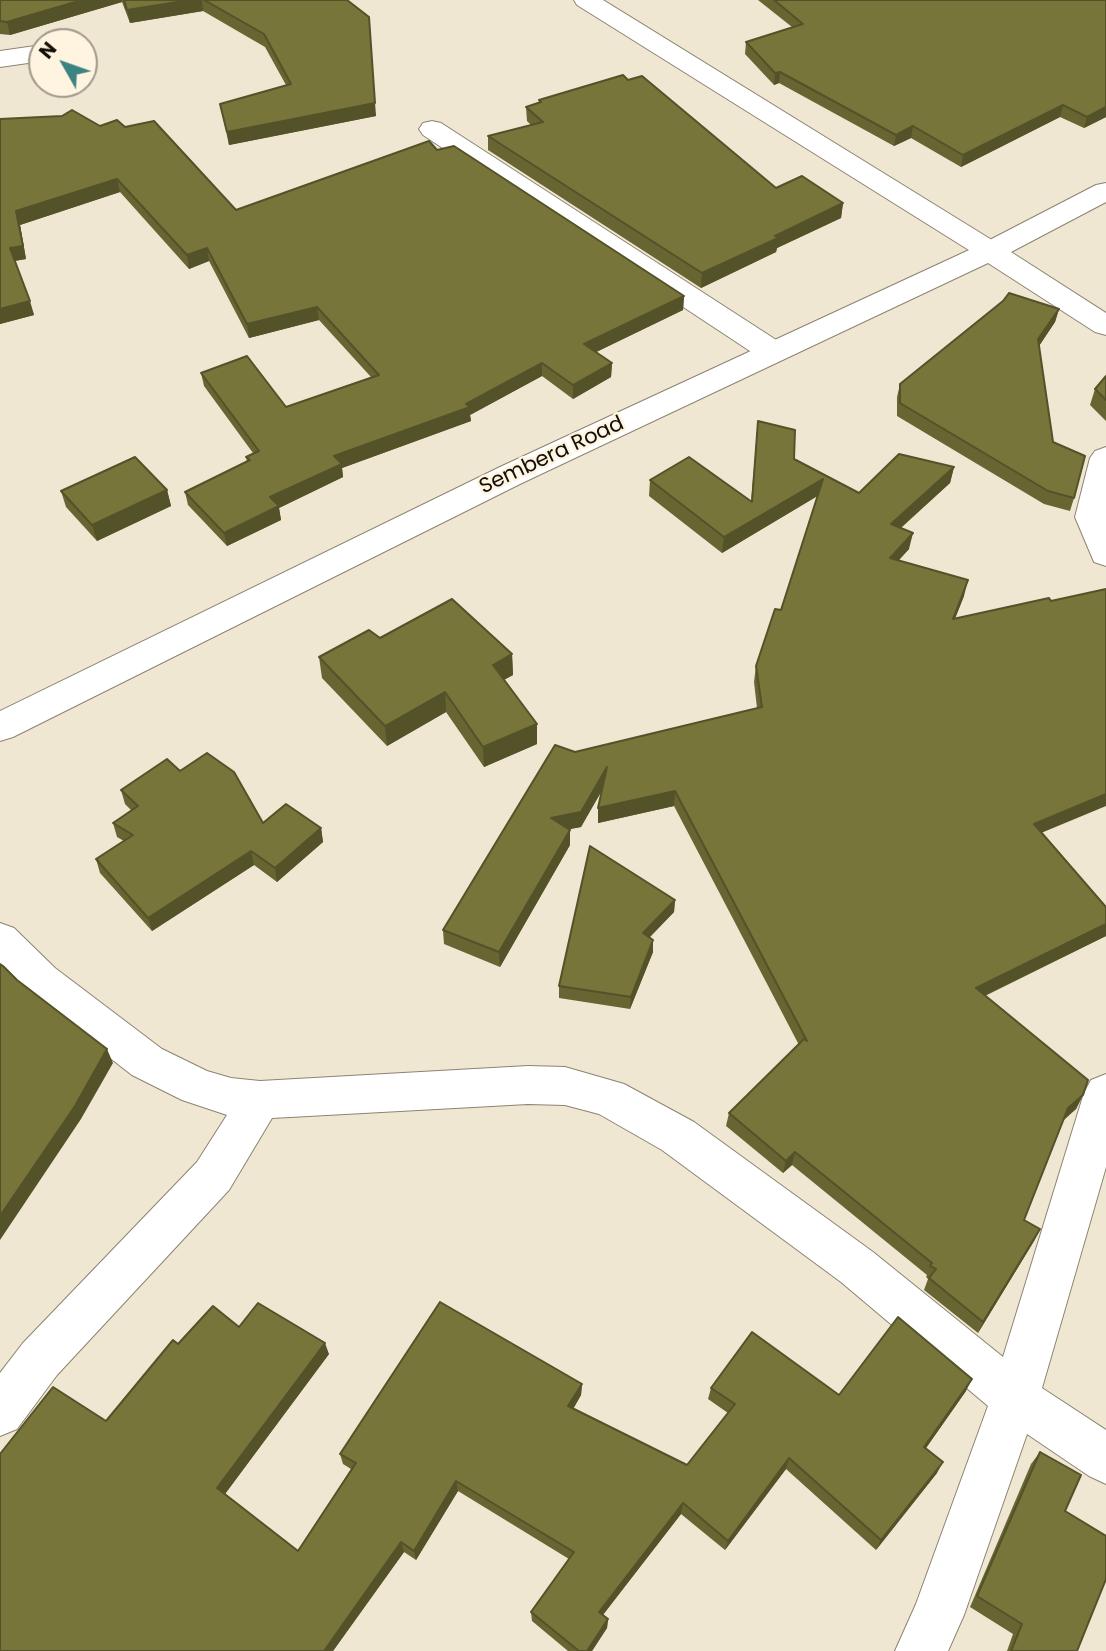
<!DOCTYPE html>
<html>
<head>
<meta charset="utf-8">
<style>
	body { margin:0 }
	#map { position:relative; width:1106px; height:1651px; overflow:hidden; background:#f0e7d3; font-family:Poppins,sans-serif }
	canvas { display:block }
	.north { position:absolute; left:28px; top:28px; width:70px; height:70px; box-sizing:border-box; background:#fef4e0; border:2px solid #a0988a; border-radius:50%; rotate:310deg; font-size:19px; font-weight:700; line-height:28px; text-align:center; color:#120f08 }
	.north::after { content:''; display:block; margin:auto; width:24px; height:32px; background:#3c8482; clip-path:polygon(50% 0,100% 100%,50% 72%,0 100%) }
</style>
</head>
<body>
<div id="map">
<canvas width="1106" height="1651"></canvas>
<div class="north">N</div>
</div>
<script>
const g = document.querySelector('canvas').getContext('2d');
g.lineJoin = 'round';
function toPath(rows) {
  const path = new Path2D();
  for (const r of rows) {
    path.moveTo(r[0], r[1]);
    for (let i = 2; i < r.length; i += 2) path.lineTo(r[i], r[i + 1]);
  }
  return path;
}
function strokePath(path, color, width, dash) {
  g.strokeStyle = color;
  g.lineWidth = width;
  g.lineCap = dash ? 'butt' : 'round';
  g.setLineDash(dash || []);
  g.stroke(path);
}
function fillPath(path, color) {
  g.fillStyle = color;
  g.fill(path, 'evenodd');
}
function label(font, color, halo, rows, align = 'center') {
  g.font = font + ' Poppins,sans-serif';
  g.lineWidth = 5;
  g.setLineDash([]);
  g.textBaseline = 'middle';
  g.strokeStyle = halo;
  g.fillStyle = color;
  for (const [text, x, y, turn = 0] of rows) {
    g.save();
    g.translate(x, y);
    g.rotate((+turn || 0) * Math.PI / 180);
    g.textAlign = isNaN(turn) ? turn : align;
    if (halo) g.strokeText(text, 0, 0);
    g.fillText(text, 0, 0);
    g.restore();
  }
}
const minor = toPath([
	[574,0,603,0,1000,245,1004,251,1000,257,990,260,980,257,577,5,574,0],
	[42,45,42,61,0,67,0,51,42,45],
	[432,121,441,123,784,345,788,352,784,359,773,361,762,359,423,135,419,129,423,123,432,121],
	[1106,447,1106,566,1094,562,1075,517,1090,458,1095,451,1106,447],
	[0,923,14,928,55,968,162,1049,207,1071,231,1078,260,1081,528,1066,565,1067,624,1084,694,1122,873,1252,1003,1357,1084,1093,1091,1080,1106,1074,1106,1167,1042,1388,1106,1430,1106,1484,1089,1476,1027,1434,964,1615,948,1651,895,1651,916,1604,988,1406,841,1282,662,1150,599,1114,565,1105,528,1104,272,1118,229,1190,57,1375,17,1429,0,1436,0,1373,23,1343,197,1162,227,1115,182,1100,132,1075,25,992,0,966,0,923]
]);
const tertiary = toPath([
	[1106,183,1106,202,1011,252,1106,313,1106,335,1095,332,988,263,522,483,13,737,0,741,0,711,500,467,980,245,1096,185,1106,183]
]);
const wall = toPath([
	[0,0,347,0,376,116,229,145,220,104,286,85,265,47,203,11,130,23,122,2,10,35,0,34],
	[758,0,1106,0,1106,117,1084,128,1060,117,961,167,911,138,894,146,779,83,774,85,745,54,746,42,792,27],
	[628,80,776,188,843,203,841,218,777,248,776,252,701,288,488,150,488,136,531,125,527,121,526,107,539,103,539,100],
	[0,119,125,127,236,210,437,150,684,296,683,310,596,352,612,363,611,377,573,399,542,376,470,415,471,421,342,468,343,477,279,508,281,520,227,546,188,505,185,492,247,462,246,457,253,453,204,386,201,373,286,407,371,377,319,320,249,338,209,261,189,269,120,192,20,225,26,259,15,261,34,315,0,324],
	[1059,309,1055,322,1039,346,1053,442,1074,498,1070,511,1044,504,897,416,897,397,900,384],
	[1106,376,1106,421,1090,405,1095,389],
	[758,421,794,459,859,493,954,467,950,483,901,528,909,549,899,560,964,596,955,618,1042,833,1106,907,1106,936,985,996,1083,1095,1076,1109,1064,1120,1024,1220,1040,1229,1034,1241,978,1333,924,1290,928,1279,926,1277,927,1275,792,1165,783,1173,726,1126,729,1113,799,1045,674,806,598,823,598,808,602,789,581,827,568,829,570,845,500,967,444,944,443,930,575,752,757,708,754,682,756,666,781,610,817,496,722,553,649,496,650,480,751,502],
	[167,490,171,506,97,541,66,507,61,491],
	[380,638,512,654,513,675,504,680,537,724,537,744,484,767,446,712,387,746,322,678,319,657],
	[180,771,263,823,321,828,323,842,277,882,254,865,152,931,100,873,96,859,124,841,117,837,113,823,131,810,125,804,121,790],
	[675,900,674,912,650,937,653,940,653,952,630,1009,559,998,559,986],
	[239,1327,329,1354,225,1494,298,1551,351,1469,343,1464,340,1454,582,1384,581,1395,573,1409,687,1465,728,1413,708,1399,711,1388,839,1395,966,1391,926,1448,937,1473,876,1550,786,1469,725,1550,681,1514,603,1615,608,1619,607,1628,592,1651,568,1651,532,1621,531,1612,569,1559,458,1491,416,1560,404,1552,333,1651,0,1651,106,1421,178,1344],
	[1040,1452,1065,1511,1077,1651,1007,1651,1013,1634,970,1607,1031,1464]
]);
const shadedWall = toPath([
	[82,0,122,0,122,2,10,35,7,22],
	[190,0,202,0,203,11,130,23,127,10],
	[369,17,376,116,229,145,227,132,375,103],
	[780,72,779,83,774,85,775,73],
	[1063,105,1060,117,961,167,963,155],
	[1106,107,1106,117,1084,128,1087,117],
	[913,126,911,138,894,146,896,135],
	[117,179,120,192,20,225,26,259,13,261,10,248,16,211],
	[843,203,841,218,777,248,776,252,701,288,702,273,775,236],
	[207,248,209,261,189,269,187,255],
	[684,296,683,310,584,358,584,344],
	[30,301,34,315,0,324,0,309],
	[317,307,319,320,249,338,247,324],
	[1059,309,1055,322,1035,352,1038,339],
	[542,363,542,376,470,415,471,421,342,468,343,477,279,508,281,520,227,546,224,533,270,497,334,456,466,404],
	[612,363,611,377,573,399,573,385],
	[954,467,950,483,888,539,891,524],
	[823,479,821,494,722,553,724,537],
	[167,490,171,506,97,541,92,525],
	[913,533,909,549,887,573,890,558],
	[968,580,964,596,949,634,953,619],
	[512,654,513,675,494,685,493,665],
	[445,692,446,712,387,746,385,726],
	[537,724,537,744,484,767,483,747],
	[607,767,607,782,581,827,551,833,551,818],
	[675,791,674,806,598,823,598,808],
	[1106,794,1106,806,1029,838,1034,824],
	[321,828,323,842,277,882,275,868],
	[570,830,570,845,500,967,499,952],
	[251,851,254,865,152,931,148,918],
	[675,900,674,912,642,945,643,933],
	[1106,924,1106,936,971,1002,976,988],
	[653,940,653,952,630,1009,631,997],
	[107,1049,113,1063,81,1119,0,1240,0,1216],
	[1083,1095,1076,1109,1062,1121,1068,1108],
	[795,1152,792,1165,783,1173,786,1161],
	[1040,1229,1034,1241,978,1333,983,1322],
	[325,1343,329,1354,222,1498,217,1488],
	[972,1379,966,1391,919,1458,924,1447],
	[582,1384,581,1395,568,1418,568,1406],
	[789,1458,786,1469,725,1550,728,1541],
	[943,1462,937,1473,876,1550,881,1540],
	[456,1481,458,1491,416,1560,414,1551],
	[683,1503,681,1514,598,1621,599,1612],
	[401,1542,404,1552,333,1651,324,1651],
	[608,1619,607,1628,592,1651,587,1651]
]);
const building = toPath([
	[0,0,82,0,7,22,0,21,0,0],
	[124,0,190,0,127,10,124,0],
	[204,0,347,0,369,17,375,103,227,132,220,104,291,84,264,34,204,0],
	[774,0,1106,0,1106,107,1087,117,1063,105,963,155,913,126,896,135,780,72,775,73,746,42,803,24,774,0],
	[623,75,628,80,642,76,776,188,802,176,843,203,775,236,778,238,702,273,488,136,543,122,526,107,541,102,539,100,623,75],
	[72,110,100,126,117,120,125,127,154,121,236,210,429,141,437,150,454,146,684,296,584,344,612,363,573,385,542,363,466,404,470,407,334,456,342,464,270,497,279,506,224,533,185,492,250,460,246,457,259,451,201,373,247,356,286,407,379,375,317,307,247,324,207,248,187,255,117,179,16,211,23,246,10,248,30,301,0,309,0,119,62,116,72,110],
	[1009,293,1059,309,1038,339,1053,442,1085,456,1074,498,1048,491,900,403,900,384,1003,301,1009,293],
	[1106,376,1106,400,1095,389,1106,376],
	[758,421,795,430,794,459,859,493,899,454,954,467,891,524,913,533,890,558,968,580,953,619,1049,598,1051,601,1106,589,1106,794,1034,824,1106,907,1106,924,976,988,1088,1080,1083,1095,1068,1108,1024,1220,1040,1229,983,1322,929,1278,936,1269,930,1266,932,1263,795,1152,786,1161,729,1113,804,1039,807,1041,675,791,598,808,607,767,581,812,551,818,570,830,499,952,443,930,555,745,575,752,762,707,756,666,775,609,781,610,823,479,724,537,650,480,689,457,752,502,758,421],
	[135,457,167,490,92,525,61,491,135,457],
	[452,599,512,654,493,665,537,724,483,747,445,692,385,726,319,657,369,630,380,638,452,599],
	[207,753,234,772,263,823,286,804,321,828,275,868,251,851,148,918,96,859,133,835,113,823,138,806,121,790,167,759,180,771,207,753],
	[590,846,675,900,643,933,653,940,631,997,559,986,590,846],
	[0,964,3,966,17,980,107,1049,75,1106,0,1216,0,964],
	[440,1302,582,1384,568,1406,687,1465,735,1404,711,1388,752,1332,839,1395,898,1317,972,1379,924,1447,943,1462,881,1540,789,1458,728,1541,683,1503,599,1612,608,1619,587,1651,579,1651,531,1612,574,1552,456,1481,414,1551,401,1542,324,1651,0,1651,0,1454,53,1387,106,1421,173,1340,178,1344,213,1306,239,1327,258,1303,325,1343,217,1488,298,1551,356,1463,340,1454,440,1302],
	[1040,1452,1081,1475,1065,1511,1106,1536,1106,1579,1077,1651,1011,1651,1022,1624,977,1596,1040,1452]
]);
const streetNames = [
	["Sembera Road",552,456,-25]
];
strokePath(minor, '#8c8371', 2);
strokePath(tertiary, '#8c8371', 2);
fillPath(minor, '#fff');
fillPath(tertiary, '#fff');
fillPath(wall, '#676532');
fillPath(shadedWall, '#545229');
fillPath(building, '#78753a');
strokePath(building, '#545229', 2);
label('21px', '#120f08', '#fef4e0', streetNames);
</script>
</body>
</html>
